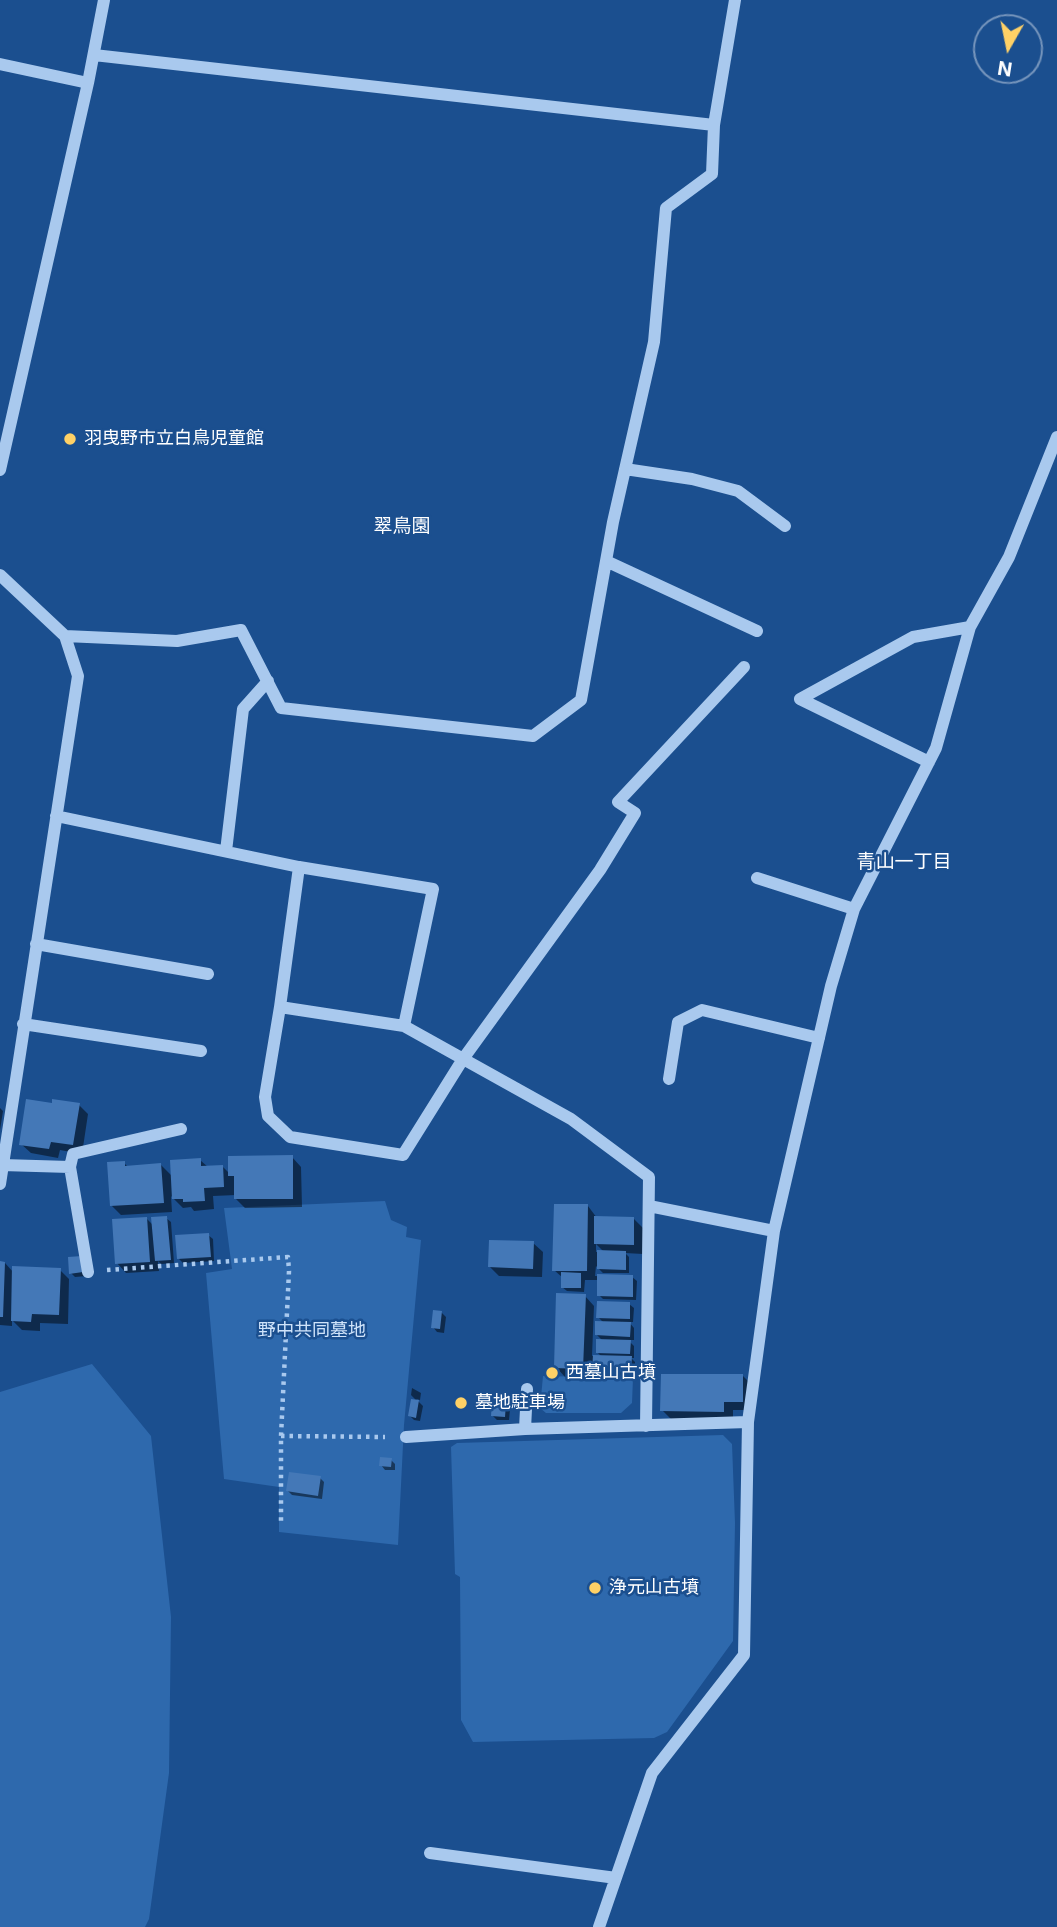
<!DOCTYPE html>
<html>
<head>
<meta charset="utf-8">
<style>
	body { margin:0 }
	#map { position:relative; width:1057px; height:1927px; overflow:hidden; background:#1b4f8f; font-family:Inter,sans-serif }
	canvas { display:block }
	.north { position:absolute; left:973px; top:14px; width:70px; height:70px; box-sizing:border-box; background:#1b4f8f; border:2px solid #7695bc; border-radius:50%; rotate:189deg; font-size:19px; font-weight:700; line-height:28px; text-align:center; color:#fff }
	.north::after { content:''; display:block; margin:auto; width:24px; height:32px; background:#ffd166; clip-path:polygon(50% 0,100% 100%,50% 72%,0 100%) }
</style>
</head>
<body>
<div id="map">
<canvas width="1057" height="1927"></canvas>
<div class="north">N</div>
</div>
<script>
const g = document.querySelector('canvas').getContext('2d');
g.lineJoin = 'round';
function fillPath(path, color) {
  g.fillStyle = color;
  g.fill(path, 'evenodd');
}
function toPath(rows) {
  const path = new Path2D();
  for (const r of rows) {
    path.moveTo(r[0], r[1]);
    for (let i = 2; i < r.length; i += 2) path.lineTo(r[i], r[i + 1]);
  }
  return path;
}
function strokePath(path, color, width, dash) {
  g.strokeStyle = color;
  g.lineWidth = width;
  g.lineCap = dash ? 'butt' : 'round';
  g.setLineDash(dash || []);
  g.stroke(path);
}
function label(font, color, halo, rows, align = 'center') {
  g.font = font + ' Inter,"Noto Sans JP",sans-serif';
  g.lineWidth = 5;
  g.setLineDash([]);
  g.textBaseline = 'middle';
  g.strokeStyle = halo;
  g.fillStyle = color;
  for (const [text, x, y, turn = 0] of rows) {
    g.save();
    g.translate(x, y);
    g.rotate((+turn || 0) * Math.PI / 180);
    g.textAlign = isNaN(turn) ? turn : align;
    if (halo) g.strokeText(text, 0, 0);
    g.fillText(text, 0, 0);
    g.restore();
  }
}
const green = toPath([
	[385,1201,391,1220,407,1227,406,1237,421,1240,404,1425,398,1545,279,1532,279,1487,224,1479,206,1273,232,1269,224,1208],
	[92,1364,151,1436,171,1617,169,1773,149,1919,145,1927,0,1927,0,1392],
	[543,1376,633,1378,632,1403,621,1413,546,1413,540,1408],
	[723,1435,732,1444,735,1523,733,1641,667,1732,654,1738,473,1742,461,1720,460,1577,455,1574,451,1447,457,1443]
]);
const shadow = toPath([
	[53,1105,79,1105,88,1114,82,1154,60,1150,58,1158,31,1153,21,1144],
	[0,1108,3,1111,0,1130],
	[292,1157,301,1167,302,1207,245,1208,236,1199,236,1195,213,1196,214,1209,194,1211,191,1207,183,1208,171,1196,172,1212,121,1215,111,1205,124,1163,128,1167,161,1165,173,1177,200,1160,208,1167,222,1166,230,1174],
	[588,1206,597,1218,634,1219,643,1228,643,1254,625,1253,629,1257,629,1273,603,1273,596,1266,595,1276,632,1277,637,1281,636,1300,603,1299,599,1295,599,1280,585,1280,584,1292,567,1291,562,1287,563,1278,554,1270],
	[596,1244,604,1252,596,1252],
	[166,1218,171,1222,174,1263,161,1264,158,1261,159,1271,126,1273,117,1263,147,1219,154,1226],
	[208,1235,213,1239,214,1261,183,1263,179,1259],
	[533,1243,543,1252,542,1277,499,1276,490,1267],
	[70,1259,87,1276,75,1277,71,1273],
	[0,1263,5,1263,14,1273,60,1270,69,1279,68,1324,40,1323,40,1331,22,1330,12,1320,12,1326,0,1325],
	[585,1296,594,1306,592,1356,602,1357,597,1352,603,1341,597,1335,604,1323,598,1317,629,1304,634,1308,633,1322,629,1322,634,1328,634,1340,628,1340,634,1346,634,1358,631,1358,635,1362,635,1375,598,1375,592,1368,592,1378,565,1377,556,1367],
	[441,1312,446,1317,444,1333,437,1332,433,1327],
	[743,1376,752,1385,752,1410,733,1410,733,1420,672,1420,662,1410],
	[412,1388,421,1393,420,1400,416,1399,423,1406,420,1421,414,1420,410,1416,418,1402,411,1395],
	[505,1405,510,1409,509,1420,497,1420,492,1415],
	[391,1460,395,1464,395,1470,385,1470,381,1465],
	[320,1478,324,1482,322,1499,292,1495,288,1491]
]);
const building = toPath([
	[26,1099,52,1103,52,1099,80,1103,73,1145,51,1142,49,1149,19,1145],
	[293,1155,293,1199,234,1199,234,1176,228,1176,228,1156],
	[201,1158,201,1166,223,1165,224,1187,204,1188,205,1201,183,1202,183,1199,172,1199,170,1160],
	[125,1161,125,1166,161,1163,164,1203,110,1206,107,1162],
	[554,1204,588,1204,587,1271,552,1271],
	[167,1216,171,1260,155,1261,151,1217],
	[594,1216,634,1217,634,1245,594,1244],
	[147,1217,150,1262,115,1264,112,1219],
	[209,1233,211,1257,177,1259,175,1235],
	[489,1240,534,1241,533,1269,488,1267],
	[597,1250,626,1251,626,1270,597,1269],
	[82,1256,83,1272,69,1274,68,1257],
	[0,1261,5,1262,3,1317,0,1317],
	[12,1266,61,1268,59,1315,32,1314,31,1322,11,1321],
	[561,1272,581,1273,581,1288,561,1288],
	[597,1274,633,1275,633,1297,597,1296],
	[556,1293,586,1294,583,1369,554,1368],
	[597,1301,630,1302,630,1319,596,1318],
	[433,1310,442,1311,440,1329,431,1328],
	[595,1321,631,1322,630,1337,595,1335],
	[596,1339,631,1340,630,1354,596,1353],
	[593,1355,632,1356,631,1372,592,1371],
	[661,1374,743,1374,743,1402,724,1402,724,1412,660,1411],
	[411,1399,419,1400,416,1418,408,1416],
	[492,1402,506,1403,505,1417,491,1416],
	[380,1457,392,1458,391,1467,379,1466],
	[289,1472,321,1476,318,1496,286,1491]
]);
const path = toPath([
	[107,1270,288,1257,289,1271,281,1436,281,1522],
	[281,1436,385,1437]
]);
const minor = toPath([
	[94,55,714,125],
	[0,64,88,83],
	[625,469,692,479,738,491,785,526],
	[0,470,88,83,104,0],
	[606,561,757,631],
	[0,575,65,636,78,676,0,1184],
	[65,636,177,641,241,630,281,708,533,736,581,700,613,522,654,342,666,208,712,174,714,125,735,0],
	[800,699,913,637,970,627],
	[800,699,929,762],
	[56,816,299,867,433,889,404,1026],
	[226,851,243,709,268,681],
	[299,867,280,1007,265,1097,268,1116,290,1137,403,1155,463,1059,600,870,635,813,618,802,744,667],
	[757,878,854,909],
	[36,944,208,974],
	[280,1007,404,1026,571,1119,649,1177,646,1426],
	[23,1024,201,1051],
	[669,1079,678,1022,702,1010,819,1038],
	[2,1165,70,1167],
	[649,1206,774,1231],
	[88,1272,70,1167,73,1154,181,1129],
	[525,1429,527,1389],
	[406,1437,525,1429,748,1422],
	[430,1853,616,1878],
	[599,1927,652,1773,744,1655,748,1422,774,1231,831,986,854,909,936,748,970,627,1009,557,1057,437]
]);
const markers = [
	[70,439,7,"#ffd166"],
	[552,1373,7,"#ffd166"],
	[461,1403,7,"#ffd166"],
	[595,1588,7,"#ffd166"]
];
const poiNames = [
	["羽曳野市立白鳥児童館",84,439],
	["西墓山古墳",566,1373],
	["墓地駐車場",475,1403],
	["浄元山古墳",609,1588]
];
const parkNames = [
	["野中共同墓地",312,1331]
];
const neighbourhoodNames = [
	["翠鳥園",402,526],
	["青山一丁目",904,862]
];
fillPath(green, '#2e69ad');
fillPath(shadow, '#0007');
fillPath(building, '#4478b7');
strokePath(path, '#a9c9ee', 4.5, [3.5, 5]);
strokePath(minor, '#a9c9ee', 12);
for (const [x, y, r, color] of markers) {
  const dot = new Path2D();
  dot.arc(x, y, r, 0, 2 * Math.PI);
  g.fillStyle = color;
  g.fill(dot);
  strokePath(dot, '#1b4f8f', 2.5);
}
label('18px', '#fff', '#1b4f8f', poiNames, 'left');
label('18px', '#cfe3fa', '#1b4f8f', parkNames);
label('19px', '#fff', '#1b4f8f', neighbourhoodNames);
</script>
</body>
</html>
